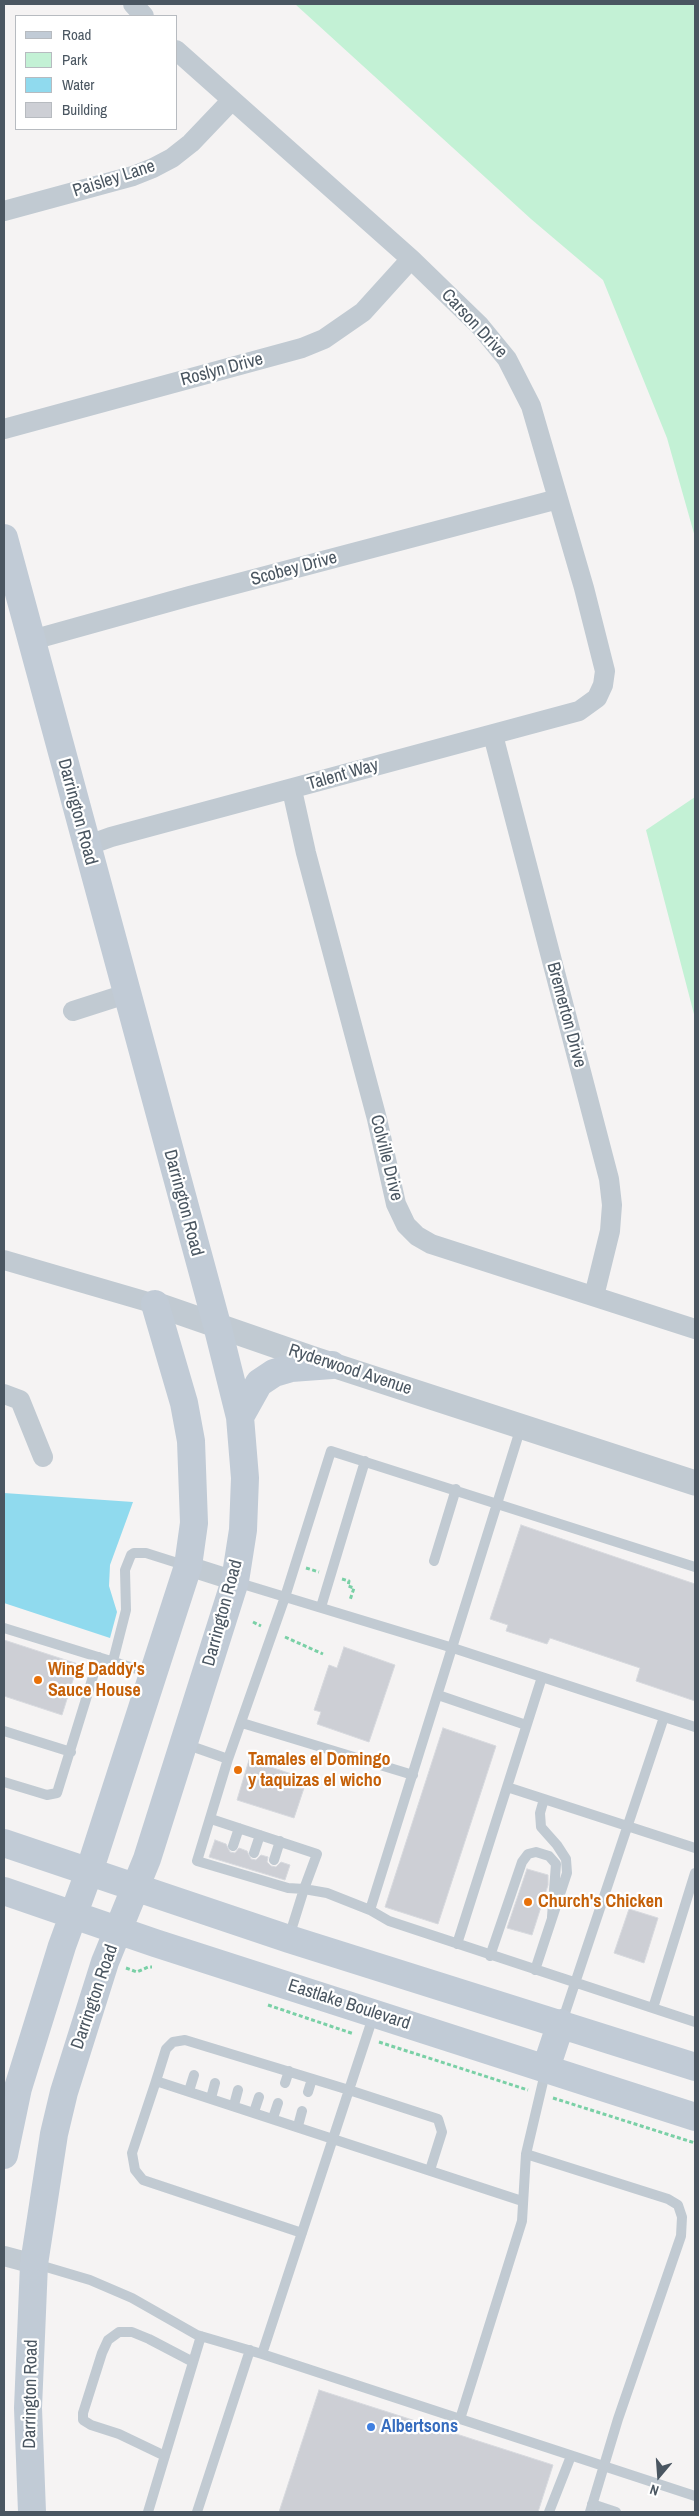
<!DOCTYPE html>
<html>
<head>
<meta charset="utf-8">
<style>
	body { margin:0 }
	#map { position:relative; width:699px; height:2516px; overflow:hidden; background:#f5f3f3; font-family:"Archivo Narrow",sans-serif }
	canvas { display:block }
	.frame { position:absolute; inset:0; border:5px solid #4a5661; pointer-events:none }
	.legend { position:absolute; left:15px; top:15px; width:162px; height:115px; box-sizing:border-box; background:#fff; border:1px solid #b7bbc0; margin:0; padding:6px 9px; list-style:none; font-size:15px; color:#4a5661 }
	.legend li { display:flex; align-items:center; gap:10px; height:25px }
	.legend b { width:25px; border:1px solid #b7bbc0 }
	.north { position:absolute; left:634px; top:2451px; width:50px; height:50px; -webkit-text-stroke:4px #fff; paint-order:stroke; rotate:198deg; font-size:14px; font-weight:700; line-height:20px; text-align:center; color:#4a5661 }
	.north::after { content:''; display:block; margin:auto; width:18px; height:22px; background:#4a5661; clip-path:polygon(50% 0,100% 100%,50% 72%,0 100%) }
</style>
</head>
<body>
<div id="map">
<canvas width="699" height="2516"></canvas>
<div class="frame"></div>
<ul class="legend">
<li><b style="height:6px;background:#c1cbd6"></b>Road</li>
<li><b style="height:14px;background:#c3f1d5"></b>Park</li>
<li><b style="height:14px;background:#90daee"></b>Water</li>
<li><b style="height:14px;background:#cdcfd5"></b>Building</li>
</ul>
<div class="north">N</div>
</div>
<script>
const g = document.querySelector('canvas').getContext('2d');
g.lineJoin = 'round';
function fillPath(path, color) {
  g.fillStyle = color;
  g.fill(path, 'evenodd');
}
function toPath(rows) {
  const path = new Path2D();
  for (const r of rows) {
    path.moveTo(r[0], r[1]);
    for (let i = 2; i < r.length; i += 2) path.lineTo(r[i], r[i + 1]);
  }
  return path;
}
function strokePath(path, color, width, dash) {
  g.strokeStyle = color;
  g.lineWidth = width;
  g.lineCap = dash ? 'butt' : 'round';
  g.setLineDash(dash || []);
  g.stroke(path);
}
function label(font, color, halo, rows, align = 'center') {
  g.font = font + ' "Archivo Narrow",sans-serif';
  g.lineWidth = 4.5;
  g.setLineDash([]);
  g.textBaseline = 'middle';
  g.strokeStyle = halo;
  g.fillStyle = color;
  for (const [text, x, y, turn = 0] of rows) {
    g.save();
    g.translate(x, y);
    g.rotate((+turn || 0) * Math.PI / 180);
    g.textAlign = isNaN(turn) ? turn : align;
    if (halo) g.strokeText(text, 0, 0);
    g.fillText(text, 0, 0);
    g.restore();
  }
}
const green = toPath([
	[295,4,695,4,695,537,667,438,603,280,531,219],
	[695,797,695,1018,646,830]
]);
const water = toPath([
	[4,1493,133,1502,110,1565,109,1586,117,1612,110,1638,4,1603]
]);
const building = toPath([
	[521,1525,695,1584,695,1701,636,1681,640,1668,550,1638,547,1644,506,1631,508,1625,490,1619,521,1525],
	[4,1640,78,1664,62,1715,4,1696,4,1640],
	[344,1647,395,1665,369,1742,317,1724,321,1712,314,1710,329,1665,337,1668,344,1647],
	[443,1728,496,1746,438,1924,385,1907,443,1728],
	[249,1760,307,1779,294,1818,237,1800,249,1760],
	[215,1840,226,1844,230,1852,235,1853,239,1848,247,1851,251,1859,256,1860,261,1855,268,1857,267,1862,271,1866,276,1867,281,1862,290,1865,285,1880,209,1857,215,1840],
	[527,1869,548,1875,548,1885,532,1935,507,1928,527,1869],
	[629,1909,658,1918,644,1963,614,1953,629,1909],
	[319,2390,553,2465,538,2512,279,2512,319,2390]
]);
const path = toPath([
	[306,1568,319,1572],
	[342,1579,349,1581,348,1586,354,1588,350,1600],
	[253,1622,261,1626],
	[285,1637,323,1654],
	[126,1968,137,1972,148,1967,152,1967],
	[268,2005,354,2034],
	[379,2042,528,2090],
	[553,2098,695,2143]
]);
const service = toPath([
	[434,1561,456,1489],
	[236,1582,453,1648,695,1727],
	[321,1607,365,1461],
	[4,1628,153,1674],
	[113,1661,126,1610,125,1570,131,1555,134,1553,146,1553,187,1566],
	[438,1695,526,1725],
	[242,1723,413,1775],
	[4,1731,71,1752],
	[185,1744,228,1759,285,1597,331,1451,695,1567],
	[228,1759,197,1861,288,1888,304,1889,289,1937],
	[4,1782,47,1795,57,1793,99,1657],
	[507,1787,695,1848],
	[211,1819,317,1854,304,1889,327,1893,370,1910,389,1921,695,2022],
	[233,1846,239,1828],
	[254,1853,260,1835],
	[274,1860,280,1841],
	[370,1910,521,1427],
	[457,1944,542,1677],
	[490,1956,522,1862,528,1854,536,1852,549,1856,556,1864,552,1917],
	[535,1970,567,1873,566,1859,557,1845,541,1827,540,1813,544,1799],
	[653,2008,695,1873],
	[562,2022,664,1717],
	[156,2081,166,2049,173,2042,185,2040,349,2090,438,2119,442,2132,430,2170],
	[285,2083,289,2071],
	[189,2091,194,2075],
	[308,2092,312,2079],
	[211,2098,215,2083],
	[234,2105,238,2090],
	[254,2112,259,2097],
	[273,2118,278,2103],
	[298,2126,302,2111],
	[526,2154,668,2199,678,2205,682,2217,681,2236,618,2419,590,2512],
	[302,2233,143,2180,135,2170,132,2153,156,2081,522,2201],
	[36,2264,90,2280,132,2298,197,2335,262,2354,374,2014],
	[262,2354,695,2496],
	[460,2419,522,2221,526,2154,546,2069],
	[165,2456,119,2434,91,2425,83,2420,83,2413,102,2353,108,2340,119,2332,132,2332,149,2339,193,2362],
	[592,2504,616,2512],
	[148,2512,201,2336],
	[197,2512,250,2350],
	[549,2512,571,2456]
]);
const minor = toPath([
	[133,4,144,16],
	[4,211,133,176,153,168,172,158,191,143,232,100],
	[4,429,302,348,324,339,363,312,411,259],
	[32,640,190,596,558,499],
	[493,735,609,1179,612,1205,610,1231,594,1296],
	[292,790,306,853,377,1119,396,1204,406,1225,417,1236,431,1244,695,1329],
	[86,846,111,837,579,711,597,698,603,685,605,671,584,588,531,406,507,359,480,326,411,259,176,50],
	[73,1011,126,994],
	[4,1260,155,1304],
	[4,1394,20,1400,43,1457],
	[188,1566,235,1581],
	[4,2256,34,2264]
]);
const tertiary = toPath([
	[155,1304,314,1359,695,1483]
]);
const secondary = toPath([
	[4,538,217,1325,240,1417,245,1478,243,1530,235,1581,147,1859,105,1962,64,2092,54,2134,34,2264,28,2408,32,2512],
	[240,1417,259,1383,274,1373,291,1368,332,1365],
	[4,1843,289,1939,695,2067],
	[4,1891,155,1943,695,2117],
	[546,2068,561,2023],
	[4,2155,18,2088,62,1946,89,1872,188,1566,194,1523,191,1441,184,1403,155,1304]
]);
const markers = [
	[38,1680,5,"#e8710a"],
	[238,1770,5,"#e8710a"],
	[528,1902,5,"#e8710a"],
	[371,2427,5,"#3f7fe0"]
];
const streetNames = [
	["Paisley Lane",114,179,-18],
	["Carson Drive",474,324,47],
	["Roslyn Drive",222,370,-15],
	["Scobey Drive",294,569,-15],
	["Talent Way",343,775,-16],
	["Darrington Road",77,812,75],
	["Bremerton Drive",566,1015,75],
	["Colville Drive",386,1158,76],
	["Darrington Road",183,1203,75],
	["Ryderwood Avenue",350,1370,18],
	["Darrington Road",223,1613,-75],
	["Darrington Road",95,1997,-71],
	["Eastlake Boulevard",349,2005,18],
	["Darrington Road",31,2394,-89]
];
const foodNames = [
	["Wing Daddy's",48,1670],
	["Sauce House",48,1691],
	["Tamales el Domingo",248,1760],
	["y taquizas el wicho",248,1781],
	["Church's Chicken",538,1902]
];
const shopNames = [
	["Albertsons",381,2427]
];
fillPath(green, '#c3f1d5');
fillPath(water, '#90daee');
fillPath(building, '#cdcfd5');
strokePath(building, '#d7d9de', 1);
strokePath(path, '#7ad0a6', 3, [4, 2.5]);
strokePath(service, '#c1cad2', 10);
strokePath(minor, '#c1cad2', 20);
strokePath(tertiary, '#c1cad2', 25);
strokePath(secondary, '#c1cbd6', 28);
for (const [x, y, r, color] of markers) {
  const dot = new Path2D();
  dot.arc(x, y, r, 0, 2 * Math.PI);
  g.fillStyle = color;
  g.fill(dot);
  strokePath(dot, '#fff', 2);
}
label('18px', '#4a5661', '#fff', streetNames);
label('bold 18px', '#c56008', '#fff', foodNames, 'left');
label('bold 18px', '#366cbe', '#fff', shopNames, 'left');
</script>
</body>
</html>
